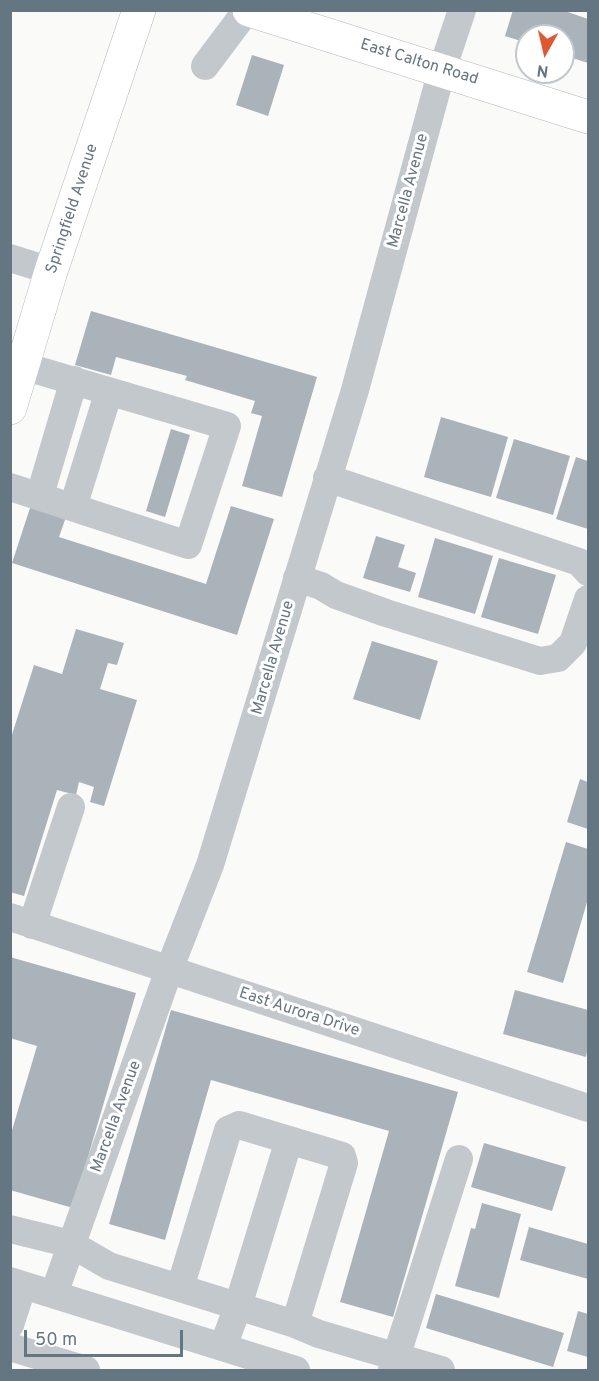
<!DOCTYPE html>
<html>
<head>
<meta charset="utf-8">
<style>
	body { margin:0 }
	#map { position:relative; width:599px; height:1381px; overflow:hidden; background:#fafaf8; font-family:Overpass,sans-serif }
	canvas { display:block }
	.frame { position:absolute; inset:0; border:12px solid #657683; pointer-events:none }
	.north { position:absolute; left:515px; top:24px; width:60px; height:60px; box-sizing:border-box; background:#fff; border:2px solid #c1c8cd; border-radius:50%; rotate:188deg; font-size:16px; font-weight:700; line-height:24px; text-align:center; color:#657683 }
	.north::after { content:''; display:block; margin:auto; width:21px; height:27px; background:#e4572e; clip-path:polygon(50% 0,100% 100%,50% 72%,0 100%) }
	.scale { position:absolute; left:24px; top:1330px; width:159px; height:27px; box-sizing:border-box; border:3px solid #657683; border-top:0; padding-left:8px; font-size:18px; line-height:21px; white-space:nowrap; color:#657683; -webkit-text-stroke:4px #fff; paint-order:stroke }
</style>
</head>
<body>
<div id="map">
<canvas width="599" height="1381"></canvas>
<div class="frame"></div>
<div class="north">N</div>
<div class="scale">50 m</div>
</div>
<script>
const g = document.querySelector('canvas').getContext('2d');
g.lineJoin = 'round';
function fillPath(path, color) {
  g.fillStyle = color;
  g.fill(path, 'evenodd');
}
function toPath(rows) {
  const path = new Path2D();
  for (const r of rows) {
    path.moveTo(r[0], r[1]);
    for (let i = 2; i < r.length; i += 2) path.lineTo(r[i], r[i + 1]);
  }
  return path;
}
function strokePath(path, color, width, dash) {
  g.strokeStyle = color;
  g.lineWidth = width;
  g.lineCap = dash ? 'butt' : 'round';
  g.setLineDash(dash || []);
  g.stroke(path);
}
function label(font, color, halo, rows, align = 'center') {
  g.font = font + ' Overpass,sans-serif';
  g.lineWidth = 6;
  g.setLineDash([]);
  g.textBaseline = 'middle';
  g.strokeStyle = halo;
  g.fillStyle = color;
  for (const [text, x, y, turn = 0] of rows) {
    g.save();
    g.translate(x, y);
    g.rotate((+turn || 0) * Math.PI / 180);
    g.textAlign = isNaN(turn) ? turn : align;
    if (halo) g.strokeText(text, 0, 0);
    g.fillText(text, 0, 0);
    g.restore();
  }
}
const building = toPath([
	[513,10,562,10,588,19,588,63,563,55,563,36,527,36,527,43,505,36],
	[252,55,284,65,268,116,236,105],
	[91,311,317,377,282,497,242,486,262,416,251,413,255,401,185,380,187,376,116,357,111,375,75,365],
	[441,417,508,437,491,497,424,477],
	[171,429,190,435,165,517,146,511],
	[514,439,570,456,553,515,496,498],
	[576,457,588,461,588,529,556,519],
	[31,505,66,517,59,537,206,584,231,506,274,519,237,635,12,563],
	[376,536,405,545,398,567,416,573,410,592,363,578],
	[435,538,493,556,475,614,418,597],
	[499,558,556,575,538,634,481,617],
	[76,629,124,643,117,665,108,663,100,689,137,700,104,806,90,802,94,787,79,782,76,795,57,790,24,896,10,892,10,741,34,665,62,674],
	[372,641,438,661,420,720,353,699],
	[580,779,588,782,588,829,567,822],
	[566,842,588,849,588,899,563,983,527,972],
	[10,957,136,993,73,1208,10,1190,10,1137,37,1046,10,1038],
	[515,990,588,1010,588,1046,586,1057,503,1034],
	[171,1010,458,1092,393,1317,340,1302,389,1131,211,1080,165,1240,109,1224],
	[484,1143,566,1167,552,1211,471,1187],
	[482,1203,521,1214,499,1298,455,1286,471,1228,475,1229],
	[529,1227,588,1244,588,1279,520,1260],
	[436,1294,564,1333,553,1367,426,1328],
	[578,1311,588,1314,588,1357,567,1351]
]);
const minor = toPath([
	[205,66,247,10],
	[10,258,51,271],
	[327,478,579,562,588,572],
	[10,487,188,545,227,426,23,366],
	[40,495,74,380],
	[73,507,109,391],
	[297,578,321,586,336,595,386,613,540,661,558,658,573,643,588,599],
	[10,917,588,1108],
	[32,925,71,807],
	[10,1229,71,1244,109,1266,295,1324,319,1334,441,1370],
	[10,1281,296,1370],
	[180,1288,228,1130,239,1125,342,1156,344,1163,295,1324],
	[54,1294,169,970,210,865,355,390,442,70,462,10],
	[10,1325,23,1285],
	[10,1347,86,1370],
	[223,1347,238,1306,289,1140],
	[392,1370,459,1159]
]);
const major = toPath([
	[249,10,588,117],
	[10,408,51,271,139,10]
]);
const streetNames = [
	["East Calton Road",419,63,17],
	["Marcella Avenue",409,191,-75],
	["Springfield Avenue",73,209,-72],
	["Marcella Avenue",274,658,-74],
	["East Aurora Drive",299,1013,18],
	["Marcella Avenue",117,1117,-70]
];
fillPath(building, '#aab3b9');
strokePath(major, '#b5babe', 34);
strokePath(minor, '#c3c8cc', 28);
strokePath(major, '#fff', 33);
label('16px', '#657683', '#fff', streetNames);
</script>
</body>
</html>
